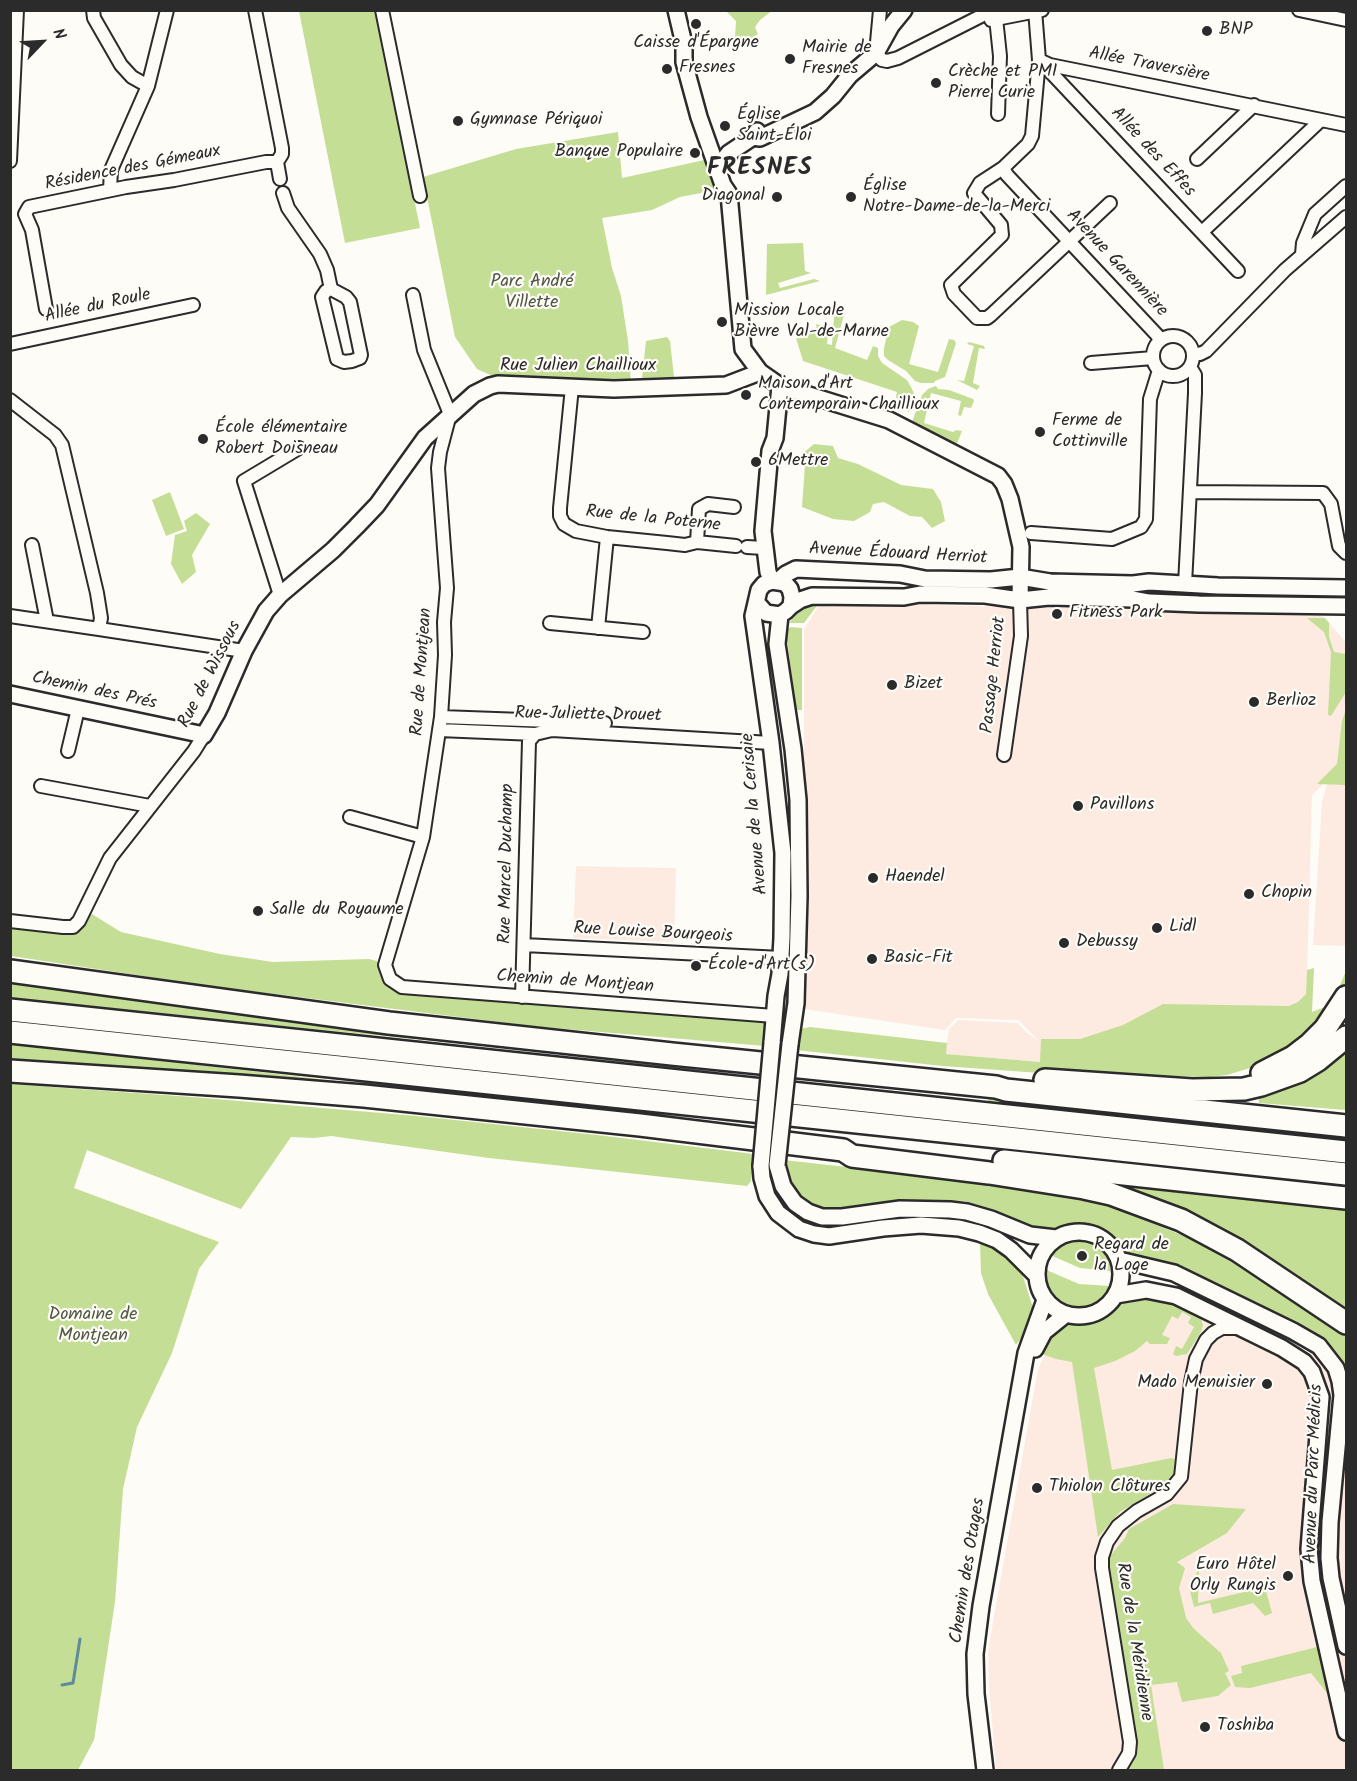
<!DOCTYPE html>
<html>
<head>
<meta charset="utf-8">
<style>
	body { margin:0 }
	#map { position:relative; width:1357px; height:1781px; overflow:hidden; background:#fdfcf7; font-family:Kalam,sans-serif }
	canvas { display:block }
	.frame { position:absolute; inset:0; border:12px solid #2b2b2b; pointer-events:none }
	.north { position:absolute; left:12px; top:12px; width:60px; height:60px; -webkit-text-stroke:4px #fdfcf7; paint-order:stroke; rotate:65deg; font-size:16px; font-weight:700; line-height:24px; text-align:center; color:#2b2b2b }
	.north::after { content:''; display:block; margin:auto; width:21px; height:27px; background:#2b2b2b; clip-path:polygon(50% 0,100% 100%,50% 72%,0 100%) }
</style>
</head>
<body>
<div id="map">
<canvas width="1357" height="1781"></canvas>
<div class="frame"></div>
<div class="north">N</div>
</div>
<script>
const g = document.querySelector('canvas').getContext('2d');
g.lineJoin = 'round';
function fillPath(path, color) {
  g.fillStyle = color;
  g.fill(path, 'evenodd');
}
function toPath(rows) {
  const path = new Path2D();
  for (const r of rows) {
    if (r.length === 3) {
      path.moveTo(r[0] + r[2], r[1]);
      path.arc(r[0], r[1], r[2], 0, 2 * Math.PI);
      continue;
    }
    path.moveTo(r[0], r[1]);
    for (let i = 2; i < r.length; i += 2) path.lineTo(r[i], r[i + 1]);
  }
  return path;
}
function strokePath(path, color, width, dash) {
  g.strokeStyle = color;
  g.lineWidth = width;
  g.lineCap = dash ? 'butt' : 'round';
  g.setLineDash(dash || []);
  g.stroke(path);
}
function label(font, color, halo, rows, align = 'center') {
  g.font = font + ' Kalam,sans-serif';
  g.lineWidth = 4.5;
  g.setLineDash([]);
  g.textBaseline = 'middle';
  g.strokeStyle = halo;
  g.fillStyle = color;
  for (const [text, x, y, turn = 0] of rows) {
    g.save();
    g.translate(x, y);
    g.rotate((+turn || 0) * Math.PI / 180);
    g.textAlign = isNaN(turn) ? turn : align;
    if (halo) g.strokeText(text, 0, 0);
    g.fillText(text, 0, 0);
    g.restore();
  }
}
const built = toPath([
	[826,603,1317,613,1325,618,1346,642,1344,764,1312,795,1306,1012,1085,1042,1041,1041,1041,1062,945,1054,949,1029,958,1020,1018,1023,1027,1033,1038,1040,1018,1020,956,1018,945,1030,804,1009,806,802,804,782,804,629,818,607],
	[1327,784,1346,785,1346,946,1313,945,1322,802],
	[576,866,676,868,674,942,573,938],
	[1146,1292,1297,1352,1336,1350,1346,1360,1346,1770,996,1770,989,1686,988,1650,1038,1369,1053,1338,1066,1323,1082,1323,1099,1318,1111,1310,1124,1297]
]);
const green = toPath([
	[773,10,760,20,755,27,758,34,746,42,735,38,736,21,726,11],
	[299,11,376,11,420,228,345,243],
	[618,132,622,178,709,159,716,187,701,193,680,197,652,210,602,218,612,268,621,296,628,341,631,383,495,377,477,369,455,337,423,177,516,149],
	[803,243,805,271,811,273,778,283,780,288,814,279,820,281,766,295,767,244],
	[845,311,835,348,867,360,873,346,878,348,878,356,882,363,907,380,912,389,915,396,909,412,902,409,901,403,896,397,897,392,803,361,796,338,817,332,816,324,820,325,828,334,827,344,832,345,834,317],
	[902,320,913,322,919,326,909,364,938,372,949,339,954,340,956,343,945,377,935,381,934,383,921,383,915,381,906,371,888,360,884,356,884,348,889,327],
	[667,337,670,341,674,377,642,378,646,341],
	[969,342,984,346,985,349,979,348,973,383,980,386,977,390,957,380,964,381,974,346,967,344],
	[936,386,938,389,949,390,973,399,974,401,971,408,964,407,961,416,958,415,961,401,931,393,924,423,953,432,956,430,962,431,956,446,913,426,912,422,922,395,928,389],
	[814,444,833,446,838,458,858,464,901,485,933,489,941,502,945,521,932,528,922,517,910,516,884,502,873,504,870,512,854,521,833,519,802,507,805,465,802,454],
	[170,492,184,529,166,536,152,500],
	[196,513,210,524,192,555,196,572,182,584,171,564,175,535,187,531,184,521],
	[812,603,822,603,816,607,804,623,789,623,803,607],
	[1307,618,1325,618,1329,623,1329,637,1334,652,1346,654,1346,692,1331,716,1328,715,1331,652,1324,632],
	[790,627,802,628,802,710,796,710,786,631],
	[1346,709,1346,785,1317,784,1337,764,1342,721],
	[92,914,121,932,220,954,273,962,369,959,377,961,400,987,410,991,520,1003,768,1020,765,1046,531,1026,202,985,11,956,10,926,55,932,74,931],
	[1314,968,1312,1012,1325,1007,1335,997,1346,971,1346,981,1338,999,1310,1035,1266,1063,1227,1075,1209,1077,1040,1073,943,1066,796,1050,799,1029,810,1027,947,1043,946,1054,1040,1062,1041,1039,1080,1039,1123,1025,1163,1004,1289,1006,1298,1002,1306,994,1307,970],
	[11,980,348,1027,575,1055,11,999],
	[11,1043,388,1087,11,1060],
	[1346,1043,1346,1110,1259,1103,1258,1092],
	[10,1084,192,1097,417,1116,597,1135,754,1154,751,1181,747,1186,489,1158,331,1136,314,1138,291,1137,241,1209,87,1150,74,1188,219,1242,199,1269,172,1353,137,1427,123,1489,115,1602,94,1740,78,1770,11,1770],
	[989,1096,1238,1123,1237,1128,988,1102],
	[1259,1126,1346,1135,1346,1140,1259,1131],
	[784,1160,981,1182,1080,1196,1102,1202,1203,1244,1288,1295,1346,1335,1346,1361,1340,1367,1278,1319,1214,1282,1192,1272,1125,1255,1108,1233,1093,1226,1069,1225,1053,1232,1026,1229,965,1206,967,1201,913,1200,839,1210,824,1208,809,1203,795,1192,787,1177],
	[1119,1184,1346,1208,1346,1312,1334,1302,1299,1281,1117,1191],
	[1080,1240,1093,1243,1104,1252,1110,1265,1110,1271,1080,1268,1050,1255,1060,1245],
	[980,1241,994,1246,1022,1273,1035,1314,1032,1324,1016,1345,988,1294,981,1273],
	[1044,1269,1079,1284,1110,1286,1107,1293,1097,1302,1085,1307,1071,1307,1058,1302,1048,1291,1045,1284],
	[1158,1294,1200,1316,1203,1325,1201,1332,1187,1354,1176,1356,1173,1354,1176,1346,1182,1349,1194,1327,1188,1323,1191,1317,1182,1312,1178,1319,1172,1316,1162,1335,1170,1338,1167,1344,1150,1344,1147,1341,1135,1351,1115,1361,1094,1368,1112,1470,1171,1458,1175,1459,1174,1474,1161,1487,1120,1512,1098,1537,1072,1362,1056,1359,1039,1353,1047,1338,1066,1323,1082,1323,1099,1318,1111,1310,1124,1297],
	[1173,1504,1246,1509,1227,1533,1177,1562,1185,1568,1179,1588,1186,1618,1194,1629,1221,1653,1229,1671,1225,1673,1231,1685,1218,1696,1182,1702,1177,1682,1151,1685,1164,1770,1127,1770,1133,1762,1136,1743,1108,1576,1108,1565,1110,1556,1125,1538,1129,1529],
	[1208,1562,1206,1569,1199,1571,1198,1603,1265,1587,1272,1613,1265,1616,1253,1603,1213,1614,1210,1603,1194,1607,1190,1591,1194,1577,1202,1565],
	[1317,1647,1322,1648,1331,1698,1311,1673,1250,1688,1235,1687,1231,1676,1242,1673,1241,1666]
]);
const stream = toPath([
	[62,1685,73,1683,80,1639]
]);
const minor = toPath([
	[93,10,94,18,121,65,132,77,148,86],
	[255,10,282,148,282,154,277,162],
	[382,10,420,196],
	[880,10,876,53,882,60,887,61,898,58,987,13,1000,10],
	[1035,10,1039,60,1032,136,1028,144,1003,168,1007,175,1157,335,1160,341],
	[1299,10,1346,20],
	[996,18,1000,56,998,114],
	[991,20,1042,10],
	[1039,60,1050,65,1346,125],
	[1042,63,1238,271],
	[1197,159,1254,105],
	[10,161,17,10],
	[1003,168,980,183,974,193,1001,225,1002,235,951,285,954,294,977,318,987,318,991,315,1110,203],
	[110,190,111,170,148,86,167,10],
	[283,193,288,208,320,254,327,270,331,289,346,297,350,302,361,355,360,358,352,361,344,362,337,359,322,297,326,291,331,289],
	[1202,232,1321,120],
	[1302,254,1303,243,1315,214,1346,186],
	[413,295,424,350,450,414,440,452,438,468,447,588,444,622,445,655,441,717,423,837,385,965,390,979,402,987,774,1016],
	[46,309,32,230,25,214,29,207,126,187,174,180,266,162,277,162,280,179],
	[1173,356,20],
	[10,344,193,305],
	[1193,353,1200,354,1206,351,1285,270,1346,217],
	[1091,363,1153,358],
	[572,387,560,508,560,516,564,524,576,531,607,537,667,543,685,545,697,542,736,546],
	[10,400,55,435,62,445,97,593,101,618,99,629,244,651],
	[1191,492,1323,493,1331,504,1339,546,1346,553],
	[1031,533,1112,539,1141,527,1146,519,1150,399,1159,370],
	[697,542,699,509,708,504,734,507],
	[32,545,47,621],
	[747,547,764,548],
	[1185,584,1195,393,1195,375,1190,367],
	[280,595,244,481,299,448],
	[10,616,99,629],
	[550,623,643,632],
	[598,628,607,537],
	[441,717,605,723],
	[439,730,535,734,552,730,771,743],
	[68,751,78,709],
	[1004,755,1021,636,1020,600],
	[41,786,150,806],
	[350,817,423,837],
	[10,921,63,927,73,927,79,921,110,858,194,751,204,735],
	[524,945,781,958],
	[522,997,529,741,535,734],
	[1119,1770,1129,1753,1130,1742,1102,1568,1102,1557,1107,1542,1118,1526,1137,1511,1167,1494,1181,1477,1191,1382,1196,1359,1206,1340,1213,1333,1222,1328,1238,1328]
]);
const tertiary = toPath([
	[676,10,684,44,684,62,699,117,723,185,729,194,743,349,760,372,780,386,889,420,998,476,1004,484,1010,499,1021,547,1020,600],
	[753,137,760,138,815,112,833,96,850,75,876,53,891,26,904,10],
	[720,170,721,163,729,153,753,137,757,131],
	[772,581,768,572,763,531,770,451,775,438,780,386],
	[778,581,786,574,796,569,900,574,925,579,991,580,1020,577,1050,582,1133,584,1149,582,1218,586,1346,588],
	[757,603,766,613,780,615,786,611,791,606,792,597,790,589,785,583,772,581,764,584,759,590,753,616,771,743,783,853,782,938,780,974,776,996,772,1043],
	[791,606,800,600,812,596,904,597,920,594,985,595,1020,600,1049,597,1133,599,1149,602,1199,604,1346,606],
	[780,615,777,644,793,749,798,800,799,896,796,1003,790,1044],
	[10,694,204,735,217,713,244,651,266,611,280,595,333,550,356,527,377,505,425,438,474,394,490,386,498,384,614,389,726,385,760,372],
	[777,1165,783,1186,795,1203,808,1212,822,1217,842,1217,900,1209,950,1210,967,1212,991,1219,1030,1235,1056,1238],
	[761,1166,762,1178,767,1196,778,1213,799,1229,814,1234,829,1236,883,1228,921,1225,959,1228,979,1233,997,1240,1011,1250,1036,1275],
	[1079,1274,42],
	[1119,1260,1174,1273,1293,1331,1319,1346,1336,1368,1340,1381,1342,1395,1330,1522,1329,1558,1331,1578,1346,1646],
	[1116,1295,1146,1290,1176,1296,1282,1348,1304,1362,1312,1372,1321,1397,1309,1549,1312,1581,1346,1732],
	[1035,1349,1044,1332,1065,1315],
	[985,1770,976,1694,975,1654,981,1606,1026,1353,1045,1300]
]);
const motorway = toPath([
	[10,971,389,1023,672,1054,996,1087,1006,1090,1346,1126],
	[10,1010,1346,1152],
	[10,1032,1346,1174],
	[10,1071,239,1086,364,1096,640,1125,843,1150,852,1156,989,1173,1084,1188,1111,1194,1181,1220,1237,1250,1346,1323],
	[1262,1073,1293,1057,1310,1044,1325,1029,1346,997],
	[1045,1080,1192,1090,1244,1089,1261,1085,1300,1071,1318,1060,1346,1037],
	[1004,1161,1346,1198]
]);
const tertiaryBridge = toPath([
	[777,1165,790,1044],
	[761,1166,772,1043]
]);
const markers = [
	[696,24,6,"#2b2b2b"],
	[1207,31,6,"#2b2b2b"],
	[790,59,6,"#2b2b2b"],
	[667,69,6,"#2b2b2b"],
	[936,83,6,"#2b2b2b"],
	[458,121,6,"#2b2b2b"],
	[725,126,6,"#2b2b2b"],
	[695,153,6,"#2b2b2b"],
	[777,197,6,"#2b2b2b"],
	[851,197,6,"#2b2b2b"],
	[722,322,6,"#2b2b2b"],
	[746,395,6,"#2b2b2b"],
	[1040,432,6,"#2b2b2b"],
	[203,439,6,"#2b2b2b"],
	[756,462,6,"#2b2b2b"],
	[1057,614,6,"#2b2b2b"],
	[892,685,6,"#2b2b2b"],
	[1254,702,6,"#2b2b2b"],
	[1078,806,6,"#2b2b2b"],
	[873,878,6,"#2b2b2b"],
	[1249,894,6,"#2b2b2b"],
	[258,911,6,"#2b2b2b"],
	[1157,928,6,"#2b2b2b"],
	[1064,943,6,"#2b2b2b"],
	[872,959,6,"#2b2b2b"],
	[696,966,6,"#2b2b2b"],
	[1082,1256,6,"#2b2b2b"],
	[1267,1384,6,"#2b2b2b"],
	[1037,1488,6,"#2b2b2b"],
	[1288,1576,6,"#2b2b2b"],
	[1205,1727,6,"#2b2b2b"]
];
const poiNames = [
	["BNP",1219,31],
	["Caisse d'Épargne",696,44,"center"],
	["Mairie de",802,49],
	["Fresnes",802,70],
	["Fresnes",679,69],
	["Crèche et PMI",948,73],
	["Pierre Curie",948,94],
	["Église",737,116],
	["Saint-Éloi",737,137],
	["Gymnase Périquoi",470,121],
	["Banque Populaire",683,153,"right"],
	["Église",863,187],
	["Notre-Dame-de-la-Merci",863,208],
	["Diagonal",765,197,"right"],
	["Mission Locale",734,312],
	["Bièvre Val-de-Marne",734,333],
	["Maison d'Art",758,385],
	["Contemporain Chaillioux",758,406],
	["Ferme de",1052,422],
	["Cottinville",1052,443],
	["École élémentaire",215,429],
	["Robert Doisneau",215,450],
	["6Mettre",768,462],
	["Fitness Park",1069,614],
	["Bizet",904,685],
	["Berlioz",1266,702],
	["Pavillons",1090,806],
	["Haendel",885,878],
	["Chopin",1261,894],
	["Salle du Royaume",270,911],
	["Lidl",1169,928],
	["Debussy",1076,943],
	["Basic-Fit",884,959],
	["École d'Art(s)",708,966],
	["Regard de",1094,1246],
	["la Loge",1094,1267],
	["Mado Menuisier",1255,1384,"right"],
	["Thiolon Clôtures",1049,1488],
	["Euro Hôtel",1276,1566,"right"],
	["Orly Rungis",1276,1587,"right"],
	["Toshiba",1217,1727]
];
const streetNames = [
	["Allée Traversière",1149,66,11],
	["Allée des Effes",1152,153,47],
	["Résidence des Gémeaux",133,169,-11],
	["Avenue Garennière",1116,264,47],
	["Allée du Roule",98,307,-12],
	["Rue Julien Chaillioux",578,367],
	["Rue de la Poterne",653,520,6],
	["Avenue Édouard Herriot",898,555,3],
	["Rue de Montjean",423,672,-86],
	["Rue de Wissous",211,675,-63],
	["Passage Herriot",995,675,-84],
	["Chemin des Prés",94,692,12],
	["Rue Juliette Drouet",588,716,1],
	["Avenue de la Cerisaie",756,814,-95],
	["Rue Marcel Duchamp",508,864,-89],
	["Rue Louise Bourgeois",653,934,3],
	["Chemin de Montjean",575,983,4],
	["Avenue du Parc Médicis",1315,1474,-88],
	["Chemin des Otages",969,1571,-81],
	["Rue de la Méridienne",1133,1642,81]
];
const parkNames = [
	["Parc André",532,283],
	["Villette",532,304],
	["Domaine de",93,1316],
	["Montjean",93,1337]
];
const districtNames = [
	["FRESNES",760,170]
];
fillPath(built, '#fdebe2');
fillPath(green, '#c5de95');
strokePath(stream, '#608c9a', 3);
strokePath(minor, '#2b2b2b', 16);
strokePath(tertiary, '#2b2b2b', 20);
strokePath(motorway, '#2b2b2b', 26);
strokePath(minor, '#fdfcf7', 12);
strokePath(tertiary, '#fdfcf7', 15);
strokePath(motorway, '#fdfcf7', 21);
strokePath(tertiaryBridge, '#2b2b2b', 20, []);
strokePath(tertiaryBridge, '#fdfcf7', 15);
for (const [x, y, r, color] of markers) {
  const dot = new Path2D();
  dot.arc(x, y, r, 0, 2 * Math.PI);
  g.fillStyle = color;
  g.fill(dot);
  strokePath(dot, '#fdfcf7', 2);
}
label('18px', '#2b2b2b', '#fdfcf7', poiNames, 'left');
label('18px', '#2b2b2b', '#fdfcf7', streetNames);
label('18px', '#525846', '#fdfcf7', parkNames);
g.letterSpacing = '1.5px';
label('bold 24px', '#2b2b2b', '#fdfcf7', districtNames);
g.letterSpacing = '0px';
</script>
</body>
</html>
